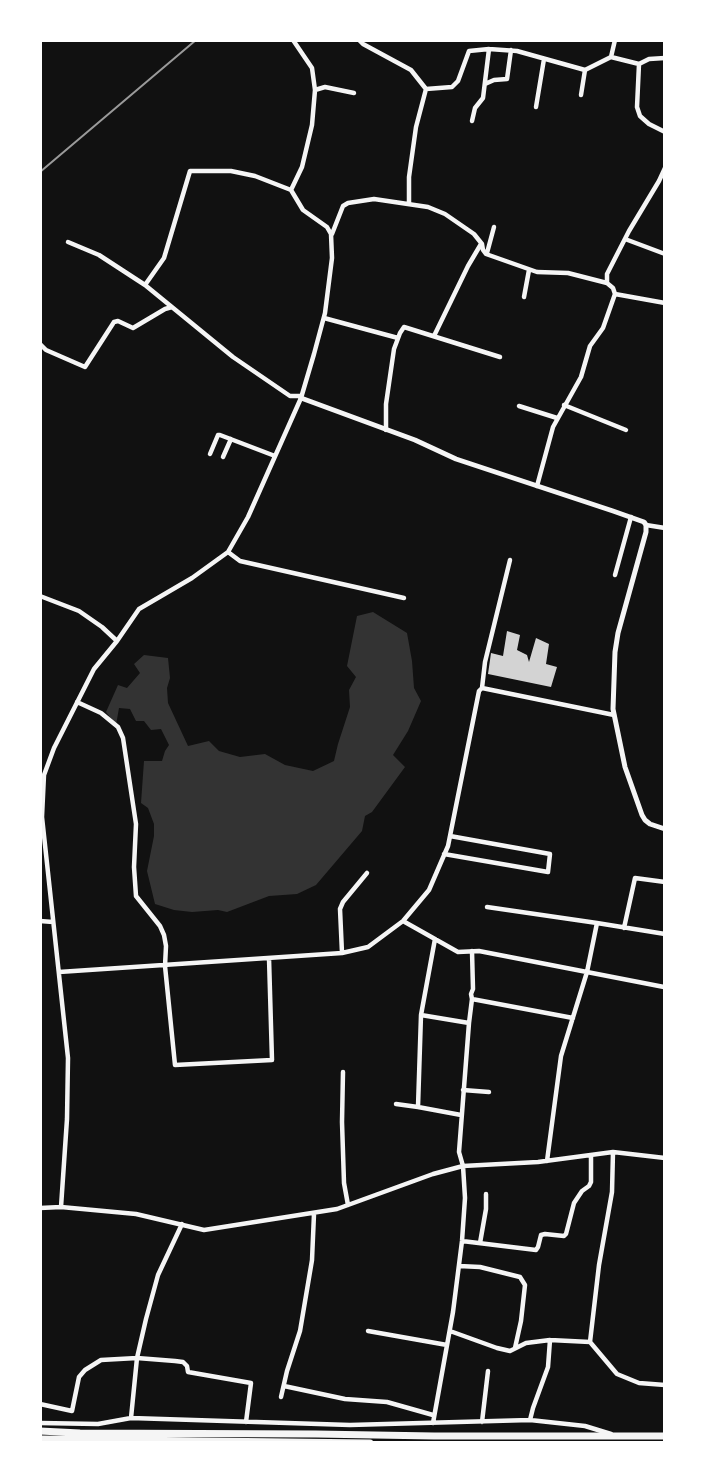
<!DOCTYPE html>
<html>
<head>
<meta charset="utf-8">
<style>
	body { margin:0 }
	#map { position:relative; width:705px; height:1483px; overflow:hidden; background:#111; font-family:Mulish,sans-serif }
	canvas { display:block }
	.frame { position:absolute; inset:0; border:42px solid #fff; pointer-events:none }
</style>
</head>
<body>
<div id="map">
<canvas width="705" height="1483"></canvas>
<div class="frame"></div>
</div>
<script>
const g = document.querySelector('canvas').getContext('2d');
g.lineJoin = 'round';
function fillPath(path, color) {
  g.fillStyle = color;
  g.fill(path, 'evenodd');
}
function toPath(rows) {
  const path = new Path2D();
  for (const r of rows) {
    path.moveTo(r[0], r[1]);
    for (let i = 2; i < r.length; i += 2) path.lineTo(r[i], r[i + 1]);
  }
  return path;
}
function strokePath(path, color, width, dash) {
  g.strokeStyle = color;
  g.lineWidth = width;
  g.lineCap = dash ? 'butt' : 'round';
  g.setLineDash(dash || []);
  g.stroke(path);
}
const water = toPath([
	[373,612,407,633,412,661,414,688,421,701,408,731,393,755,405,767,372,812,365,816,362,831,316,885,297,894,269,896,227,912,218,910,192,912,174,910,155,904,147,871,154,836,154,824,148,808,141,803,144,761,162,761,165,751,169,745,161,729,151,730,144,721,136,721,130,709,119,708,116,725,106,712,118,685,127,688,140,673,134,664,144,655,168,658,170,678,167,688,168,703,188,746,209,741,219,751,240,757,265,754,285,765,313,771,334,761,338,744,350,707,349,690,356,677,347,666,357,616]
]);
const building = toPath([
	[507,631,520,635,517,650,527,655,529,662,536,638,549,644,546,664,557,667,551,687,488,674,491,653,503,656]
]);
const minor = toPath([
	[359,40,363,44,411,70,426,89,452,87,458,81,469,51,489,49,517,51,585,70,611,57],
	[615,40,611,57,639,64],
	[665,58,649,59,639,64,637,107,640,116,649,124,665,132],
	[485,84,494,80,507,79,511,50],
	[315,90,325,87,354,93],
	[581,95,585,70],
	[536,107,544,59],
	[472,121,475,108,483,98,489,49],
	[409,203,409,177,416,127,426,89],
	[332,234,343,206,348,203,374,199,428,207,445,214,474,234,482,244,483,250,486,254,537,272,568,273,607,283,613,288,615,294,603,328,590,346,581,377,553,427,537,486],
	[625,239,665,254],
	[68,242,99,255,145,285,164,258,190,171,231,171,255,176,291,190],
	[487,253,494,227],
	[607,283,607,274,629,231,659,181,665,168],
	[145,285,233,357,290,396,301,396],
	[615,294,665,303],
	[524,297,529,270],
	[324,318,398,338],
	[434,336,468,266,481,244],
	[40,344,46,350,85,367,114,322,118,321,133,328,165,309,172,307],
	[564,405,626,430],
	[519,406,557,418],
	[386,430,386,404,394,349,400,333,404,327,500,357],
	[210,454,218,435,220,435,275,456],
	[223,457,231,439],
	[646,525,665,528],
	[228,552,240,561,404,598],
	[615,575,631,517],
	[40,596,79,611,102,627,117,641,94,669,54,748,44,775,42,817,68,1058,67,1119,61,1207,40,1208],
	[117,641,139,609,192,578,228,552,248,517,301,398,314,354,325,313,332,258,331,234,327,227,303,210,291,190,302,167,312,125,315,90,312,68,293,40],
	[482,688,485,662,510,560],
	[77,702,101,713,118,727,123,738,136,824,134,867,136,896,160,926,164,935,166,946,165,966,175,1065,272,1060,269,958],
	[444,854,548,872,550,854,450,836],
	[487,907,597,923],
	[40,921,53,922],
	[403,921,458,952,479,951,664,987],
	[624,928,635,878,665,882],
	[342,953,340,909,343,902,367,873],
	[59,972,342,953,368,947,403,921,429,890,448,846,479,691,482,688,614,715],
	[472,999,573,1018],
	[469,1023,472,999,471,994,473,989,472,951],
	[343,1072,342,1122,344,1183,348,1205],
	[463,1090,489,1092],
	[396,1104,418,1107,461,1115],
	[418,1107,421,1015],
	[547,1161,561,1056,587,972,597,923,665,934],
	[61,1207,136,1214,204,1230,337,1209,433,1174,463,1166,538,1162,613,1152,665,1158],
	[462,1241,536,1250,538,1247,541,1235,545,1234,564,1236,566,1234,574,1203,582,1191,589,1186,591,1182,591,1155],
	[480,1243,486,1209,486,1194],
	[459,1266,480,1267,520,1277,525,1285,521,1321,515,1348],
	[368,1331,447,1345],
	[450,1331,497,1348,510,1351,526,1343,550,1340,590,1342,599,1265,612,1192,613,1152],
	[590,1342,617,1374,639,1383,665,1385],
	[284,1386,345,1399,387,1402,433,1415],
	[281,1397,287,1371,300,1331,312,1260,314,1214],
	[40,1404,72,1411,79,1377,85,1370,101,1360,137,1358,175,1361,183,1362,187,1366,188,1372,251,1383,246,1422],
	[131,1418,137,1358,146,1319,158,1275,182,1224],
	[530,1420,533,1408,548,1367,550,1340],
	[482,1422,488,1371],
	[40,1423,98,1424,131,1418,350,1425,530,1420,585,1426,611,1434],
	[433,1423,453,1312,462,1241,465,1198,463,1166,459,1152,469,1023,421,1015,435,939]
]);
const secondary = toPath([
	[301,398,415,440,456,459,613,511,644,522,646,525,646,532,618,633,615,652,613,709,625,767,642,815,645,820,650,824,665,829]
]);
const trunk = toPath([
	[40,1431,80,1433,316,1434,434,1436,665,1436],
	[40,1439,370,1443]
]);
const rail = toPath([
	[40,172,196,40]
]);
fillPath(water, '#333');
fillPath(building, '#d3d3d3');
strokePath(minor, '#f5f5f5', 4.5);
strokePath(secondary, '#f5f5f5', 5);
strokePath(trunk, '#f5f5f5', 7);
strokePath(rail, '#9a9a9a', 2);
</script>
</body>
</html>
